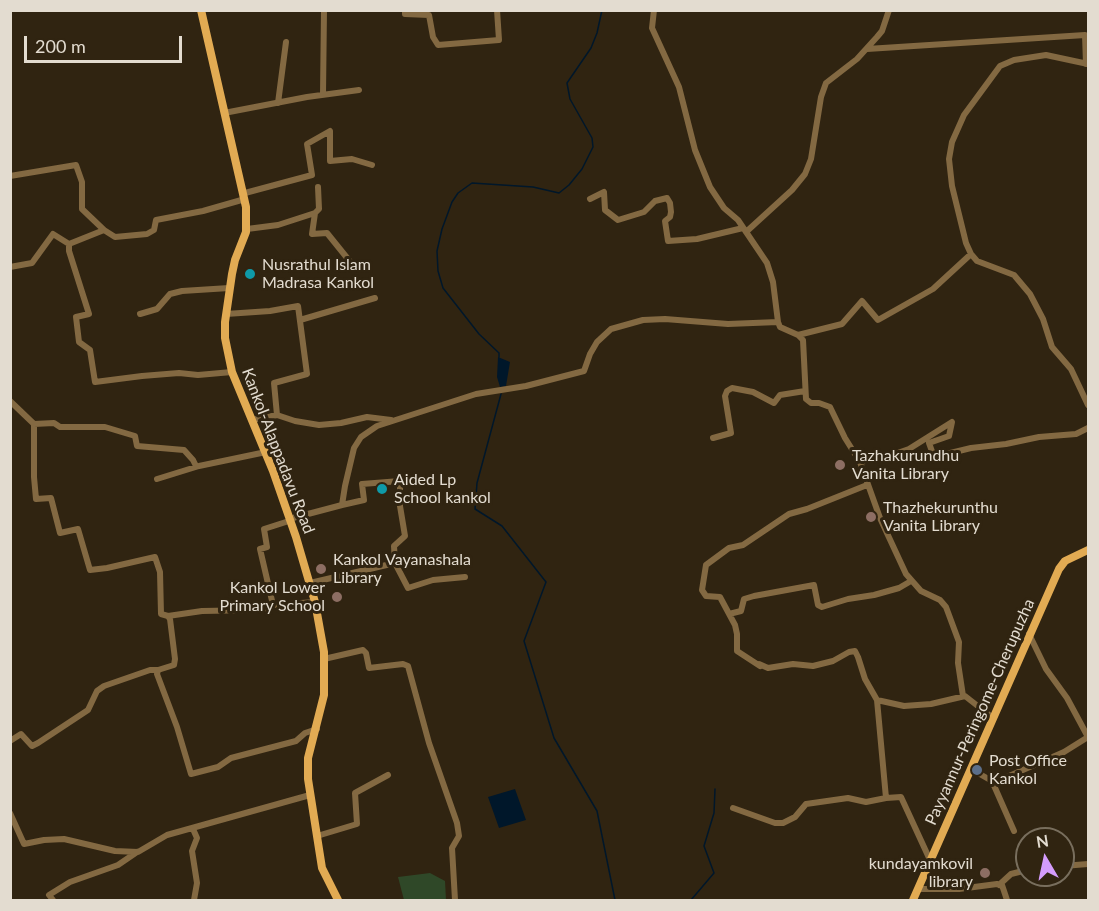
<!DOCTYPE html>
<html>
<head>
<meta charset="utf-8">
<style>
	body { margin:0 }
	#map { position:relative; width:1099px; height:911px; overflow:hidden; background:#302411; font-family:Lato,sans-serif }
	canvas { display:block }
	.frame { position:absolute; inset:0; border:12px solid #e3dcd0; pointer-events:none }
	.north { position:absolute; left:1015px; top:827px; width:60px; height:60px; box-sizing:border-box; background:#302411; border:2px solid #786e5d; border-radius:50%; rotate:351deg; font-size:16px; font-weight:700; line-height:24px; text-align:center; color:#e3dcd0 }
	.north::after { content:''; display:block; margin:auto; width:21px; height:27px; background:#d49cfc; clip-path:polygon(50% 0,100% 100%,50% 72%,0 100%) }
	.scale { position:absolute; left:24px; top:36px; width:158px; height:27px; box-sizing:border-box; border:3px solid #e3dcd0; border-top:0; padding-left:8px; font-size:18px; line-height:21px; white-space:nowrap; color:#e3dcd0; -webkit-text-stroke:4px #302411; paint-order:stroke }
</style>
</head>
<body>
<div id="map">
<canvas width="1099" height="911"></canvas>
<div class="frame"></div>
<div class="north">N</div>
<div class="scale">200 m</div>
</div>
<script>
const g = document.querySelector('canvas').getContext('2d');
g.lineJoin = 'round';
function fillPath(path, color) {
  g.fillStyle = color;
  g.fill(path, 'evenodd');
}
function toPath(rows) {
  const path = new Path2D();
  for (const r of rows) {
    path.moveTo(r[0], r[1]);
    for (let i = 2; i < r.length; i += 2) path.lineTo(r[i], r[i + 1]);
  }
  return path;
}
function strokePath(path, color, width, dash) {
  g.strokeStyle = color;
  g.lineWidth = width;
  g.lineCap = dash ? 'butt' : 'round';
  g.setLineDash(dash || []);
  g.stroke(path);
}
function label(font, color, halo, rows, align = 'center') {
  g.font = font + ' Lato,sans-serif';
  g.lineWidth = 6;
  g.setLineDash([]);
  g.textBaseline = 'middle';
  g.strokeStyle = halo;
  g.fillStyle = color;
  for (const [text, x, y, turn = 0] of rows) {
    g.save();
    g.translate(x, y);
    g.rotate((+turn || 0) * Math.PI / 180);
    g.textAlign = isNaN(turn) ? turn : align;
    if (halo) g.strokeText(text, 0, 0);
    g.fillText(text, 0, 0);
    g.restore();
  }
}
const green = toPath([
	[430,873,445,881,446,900,404,900,398,877]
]);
const water = toPath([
	[498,357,510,362,506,386,500,387,497,377],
	[515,789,526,820,499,828,488,797]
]);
const stream = toPath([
	[499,357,499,353,479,334,443,288,438,271,437,251,442,229,452,202,458,193,472,183,533,187,559,193,569,185,582,169,593,147,592,138,570,99,567,83,591,48,597,33,602,10],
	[501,394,477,483,475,509,502,526,546,582,524,641,554,738,597,811,615,900],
	[691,900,714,873,704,846,714,813,715,789]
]);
const minor = toPath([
	[405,10,405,14,429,15,433,37,438,45,499,40,497,10],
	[654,10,652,28,679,87,695,150,710,187,724,208,738,220,767,263,773,282,778,322,780,327,798,335,803,340,806,399,811,403,819,403,830,407,845,438,860,462,880,518,906,574,921,591,940,600,946,607,959,642,958,663,963,696],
	[867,49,1085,35,1086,64],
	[1088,64,1046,55,1014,60,1000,66,964,115,952,142,949,159,952,186,966,243,971,254,977,261,1014,275,1030,294,1043,319,1052,347,1071,369,1088,405],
	[323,94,324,10],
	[278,103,286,42],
	[224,113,307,97,359,90],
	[10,176,76,165,82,182,82,209,104,230,69,244,69,251,89,314,76,317,79,342,90,350,95,382,142,376,179,373,198,375,232,372],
	[245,193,312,175,307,144,330,131,330,161,352,159,372,165],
	[590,199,604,192,605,210,618,220,644,212,655,201,667,198,670,203,671,212,670,217,665,221,668,241,697,239,743,228],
	[315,213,312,234,327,233,352,264],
	[247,229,278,225,315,213,319,209,318,187],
	[104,230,115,237,147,234,154,230,156,220,203,211,245,199],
	[746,232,792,190,805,174,811,159,821,97,826,83,857,59,877,37,882,31,889,10],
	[10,267,32,263,53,234,69,244],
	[140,314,157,309,170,294,182,291,229,288],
	[226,314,270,311,298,306,307,374,274,383,277,415,252,420],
	[300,320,375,298],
	[798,335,842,324,862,301,878,320,933,289,971,254],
	[10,401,34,424],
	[277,415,295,421,319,425,341,423,367,417,391,420],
	[713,438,731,433,725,396,727,391,732,388,753,392,774,403,780,395,805,391],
	[860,462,886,457,909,449,952,422,949,436,929,443,934,457,971,448,1006,444,1039,437,1076,434,1088,428],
	[196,466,193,460,184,450,137,446,135,436,105,427,60,427,54,423,34,424,34,477,36,499,51,498,60,533,78,529,90,570,107,568,155,557,160,572,161,614,168,616,170,619,175,659,174,665,158,670,157,674,177,727,191,774,218,767,231,758,296,741,305,733,317,729],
	[157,479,199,466,266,452],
	[342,505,364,500,362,484,400,481,400,506,405,536,394,546,395,563],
	[289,519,342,505,345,486,354,448,361,437,377,426,476,394,526,386,584,371,590,354,597,342,611,329,643,320,665,319,728,324,778,322],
	[310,583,395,563,408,588,433,580,465,577],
	[273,605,260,549,267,547,264,529,289,521],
	[729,614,741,611,744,599,754,596,814,585,818,605,822,607,848,599,874,595,899,588,911,581],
	[168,616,202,611,257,610,268,608,273,605,315,602],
	[1029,634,1046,669,1067,698,1088,737],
	[324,659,363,650,366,653,369,668,403,664,408,666,429,743,457,823,459,836,452,848,455,900],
	[759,664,768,668,793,664,813,666,833,661,849,652,855,651,858,657,865,679,877,700,904,706,931,704,965,696,993,718],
	[760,666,737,651,737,634,735,625,720,597,706,596,702,590,706,565,729,548,743,545,789,514,807,509,867,485],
	[877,700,886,798,901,797,930,860],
	[10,741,21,734,32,746,38,743,88,710,97,691,104,686,150,670,158,670],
	[971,769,992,781,1000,780,1064,752,1088,737],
	[992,781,1014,831],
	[733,808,775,823,783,823,795,817,806,804,848,798,866,802,886,798],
	[10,813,24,844,44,840,64,839,115,851,138,852,167,835,310,795],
	[193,829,197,838,192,851,197,883,194,900],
	[317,836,357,824,355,793,388,775],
	[1063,866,1088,864],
	[999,885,1011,874,1027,870],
	[919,889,959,889,997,884,1002,885,1007,900],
	[53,900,49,895,70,882,118,865,137,852]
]);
const major = toPath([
	[201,10,246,207,246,232,235,260,232,274,225,322,225,338,232,372,273,471,296,537,315,602,324,652,324,695,308,758,308,779,322,868,338,900],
	[913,900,1059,569,1065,561,1088,550]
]);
const markers = [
	[250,274,6,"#0f9aa8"],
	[840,465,6,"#8d6e63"],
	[382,489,6,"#0f9aa8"],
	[871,517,6,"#8d6e63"],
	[321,569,6,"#8d6e63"],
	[337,597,6,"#8d6e63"],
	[977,770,6,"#5c6f8a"],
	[985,873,6,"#8d6e63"]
];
const poiNames = [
	["Nusrathul Islam",262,265],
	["Madrasa Kankol",262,283],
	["Tazhakurundhu",852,456],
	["Vanita Library",852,474],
	["Aided Lp",394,480],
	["School kankol",394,498],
	["Thazhekurunthu",883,508],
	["Vanita Library",883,526],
	["Kankol Vayanashala",333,560],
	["Library",333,578],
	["Kankol Lower",325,588,"right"],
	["Primary School",325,606,"right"],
	["Post Office",989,761],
	["Kankol",989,779],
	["kundayamkovil",973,864,"right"],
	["library",973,882,"right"]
];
const streetNames = [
	["Kankol-Alappadavu Road",278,451,69],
	["Payyannur-Peringome-Cherupuzha",980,712,-66]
];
fillPath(green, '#2f4828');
fillPath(water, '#00172a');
strokePath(stream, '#00172a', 1.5);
strokePath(minor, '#836942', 6);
strokePath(major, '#e2ab53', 8);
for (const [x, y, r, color] of markers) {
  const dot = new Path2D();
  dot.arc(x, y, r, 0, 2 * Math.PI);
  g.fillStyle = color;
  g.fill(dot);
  strokePath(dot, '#302411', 2);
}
label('16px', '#e3dcd0', '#302411', poiNames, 'left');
label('16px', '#e3dcd0', '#302411', streetNames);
</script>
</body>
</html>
